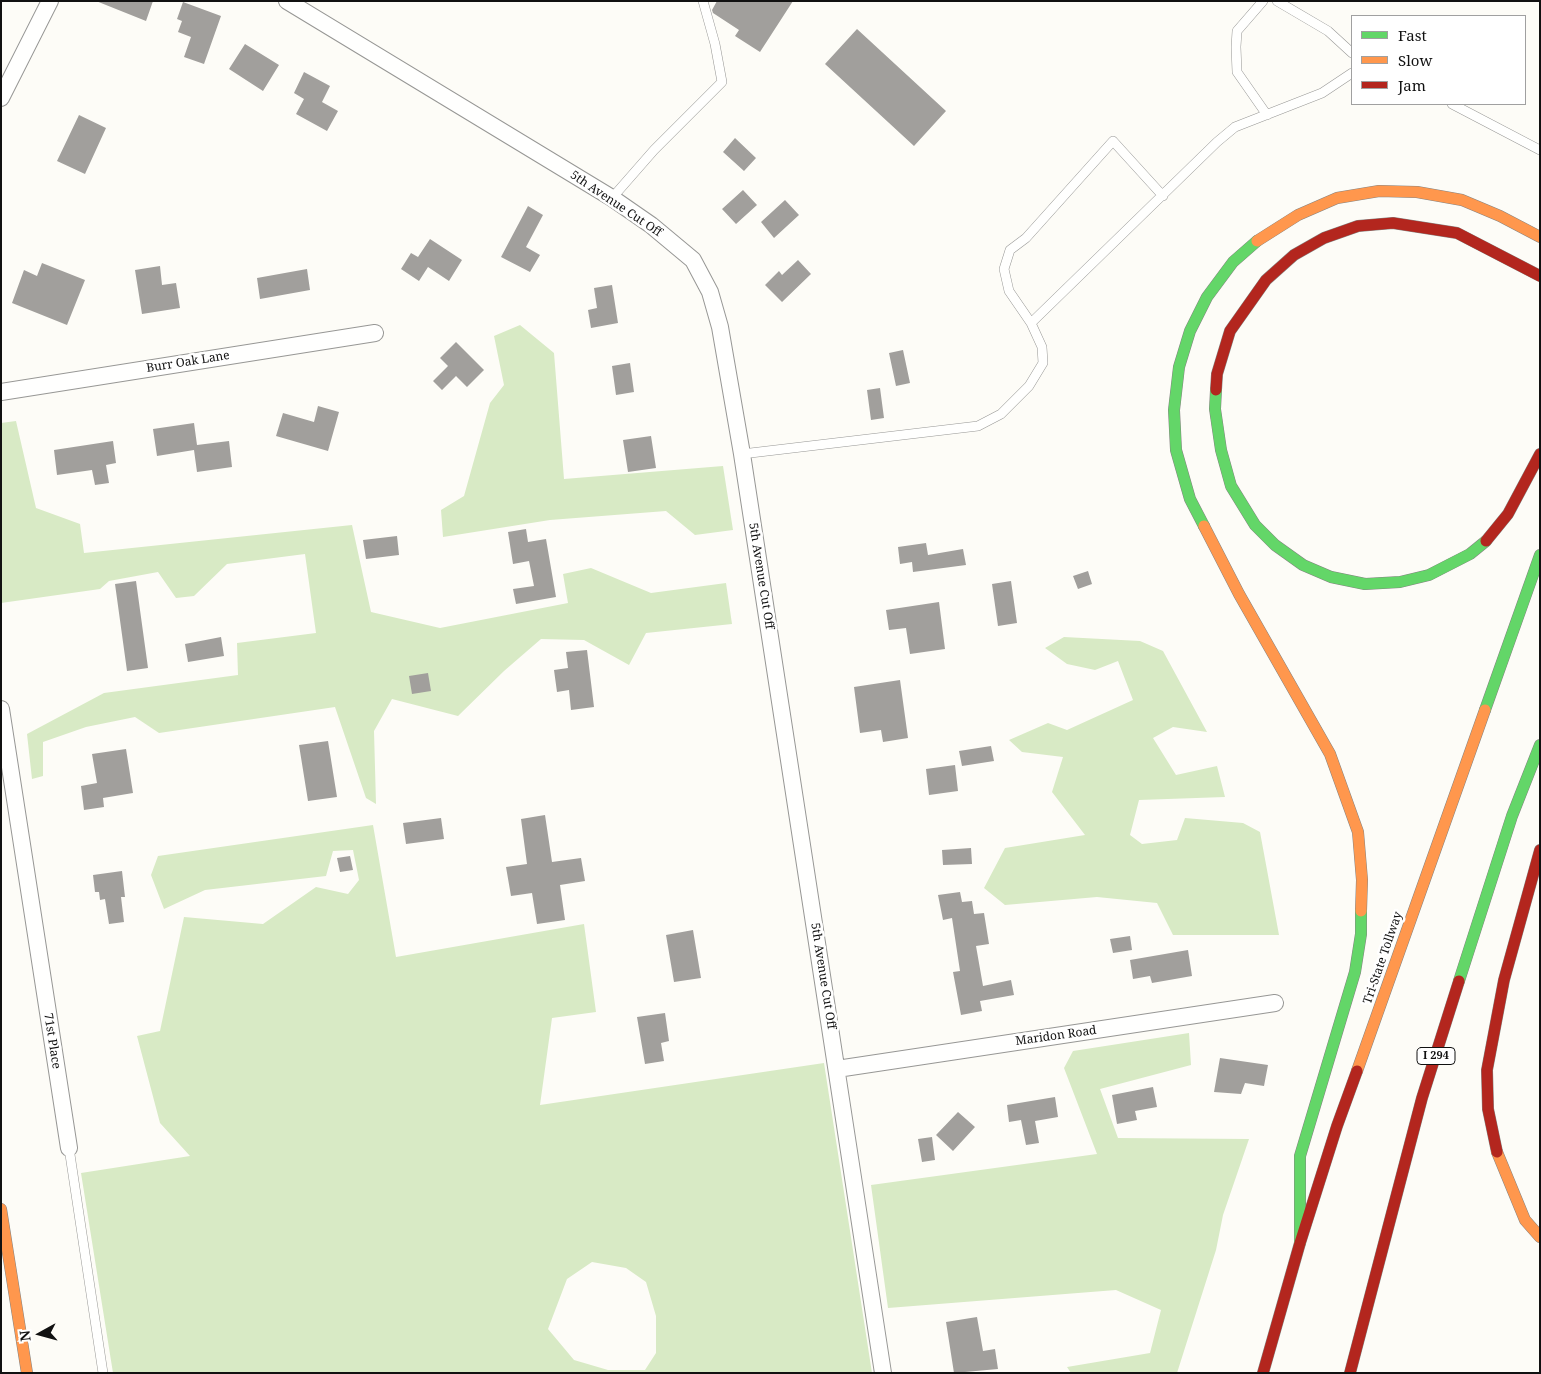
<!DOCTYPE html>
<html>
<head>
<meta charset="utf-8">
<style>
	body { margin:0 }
	#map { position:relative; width:1541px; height:1374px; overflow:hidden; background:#fdfcf7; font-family:"Noto Serif",serif }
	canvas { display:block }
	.frame { position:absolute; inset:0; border:2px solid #111; pointer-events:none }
	.legend { position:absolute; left:1351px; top:15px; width:175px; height:90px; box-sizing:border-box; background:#fff; border:1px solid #a0a0a0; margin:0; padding:6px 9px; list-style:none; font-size:15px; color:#111 }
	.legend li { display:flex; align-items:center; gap:10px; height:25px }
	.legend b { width:25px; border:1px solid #a0a0a0 }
	.north { position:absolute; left:15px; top:1309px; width:50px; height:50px; -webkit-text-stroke:4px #fff; paint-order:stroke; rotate:263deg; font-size:14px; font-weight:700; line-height:20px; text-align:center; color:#111 }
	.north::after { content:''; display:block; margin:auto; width:18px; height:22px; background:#111; clip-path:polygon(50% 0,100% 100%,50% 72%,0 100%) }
</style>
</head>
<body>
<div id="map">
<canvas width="1541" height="1374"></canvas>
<div class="frame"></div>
<ul class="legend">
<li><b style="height:6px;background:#63d668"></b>Fast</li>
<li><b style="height:6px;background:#ff974d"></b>Slow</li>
<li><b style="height:6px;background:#b3261e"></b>Jam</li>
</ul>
<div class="north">N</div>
</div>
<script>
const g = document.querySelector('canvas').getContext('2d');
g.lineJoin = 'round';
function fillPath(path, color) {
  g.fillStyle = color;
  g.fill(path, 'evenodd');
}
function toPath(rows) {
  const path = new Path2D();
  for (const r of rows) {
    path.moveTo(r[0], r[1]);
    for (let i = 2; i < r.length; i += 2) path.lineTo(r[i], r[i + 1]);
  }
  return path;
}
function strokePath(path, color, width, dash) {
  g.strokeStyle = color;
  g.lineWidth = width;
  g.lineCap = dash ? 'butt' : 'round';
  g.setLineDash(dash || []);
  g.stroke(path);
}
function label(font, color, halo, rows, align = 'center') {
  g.font = font + ' "Noto Serif",serif';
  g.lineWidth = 5;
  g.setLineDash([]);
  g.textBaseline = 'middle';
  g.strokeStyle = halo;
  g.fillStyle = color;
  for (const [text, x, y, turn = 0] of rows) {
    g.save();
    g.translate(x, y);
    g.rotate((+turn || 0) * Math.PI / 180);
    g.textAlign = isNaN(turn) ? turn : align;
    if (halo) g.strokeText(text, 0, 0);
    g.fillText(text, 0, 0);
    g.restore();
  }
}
const forest = toPath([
	[520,325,554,353,564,479,723,466,733,530,695,535,666,511,550,520,443,537,441,510,464,496,490,403,504,385,494,336],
	[16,421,36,508,80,524,84,553,352,525,371,612,440,628,568,603,563,574,591,568,651,593,726,583,732,624,646,633,629,665,584,640,541,639,504,671,458,716,392,699,374,731,376,804,366,798,335,707,159,733,135,717,86,727,43,742,43,776,32,779,27,734,104,693,238,675,237,643,316,633,305,554,227,564,194,596,176,598,158,572,109,581,100,589,1,603,1,423],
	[1064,637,1140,641,1163,651,1207,732,1173,727,1153,738,1176,775,1217,766,1225,797,1139,800,1130,835,1142,844,1177,840,1185,818,1243,823,1260,832,1279,935,1173,935,1157,903,1097,897,1005,905,984,888,1005,848,1085,835,1052,792,1063,757,1022,752,1009,740,1048,723,1067,730,1133,700,1118,661,1095,670,1067,664,1045,648],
	[373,825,396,957,584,924,596,1012,552,1018,540,1105,824,1063,872,1373,113,1373,81,1173,190,1156,160,1123,137,1036,160,1031,184,917,263,924,316,887,348,894,359,880,353,850,333,851,326,876,205,890,164,909,151,875,158,856],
	[592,1262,626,1268,646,1282,656,1316,656,1353,645,1370,608,1370,574,1360,548,1329,567,1279],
	[1189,1033,1191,1065,1100,1089,1118,1138,1249,1139,1223,1215,1216,1250,1177,1373,1071,1373,1067,1367,1150,1353,1161,1310,1116,1290,888,1308,871,1185,1097,1154,1064,1068,1073,1051]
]);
const building = toPath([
	[96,1,153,1,146,21],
	[717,1,793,1,760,52,735,36,739,30,713,13,712,10],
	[183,2,221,16,204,64,184,57,191,37,178,32,182,21,177,19],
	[857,29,946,111,914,146,825,64],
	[245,44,279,65,263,91,229,69],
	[304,72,330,86,322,102,338,111,327,131,296,114,304,99,294,93],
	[79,115,106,128,85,174,57,161],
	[735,138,756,158,744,171,723,152],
	[743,190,757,205,736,224,722,209],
	[785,200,799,215,774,238,761,222],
	[528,206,543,215,526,247,540,255,530,272,501,257],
	[430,239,462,260,449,281,428,267,419,281,401,269,411,253,418,257],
	[798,260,811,274,782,302,765,285,779,271,782,275],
	[42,263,85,280,67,325,12,303,24,270,37,276],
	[160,266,162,285,176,283,180,308,142,314,135,270],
	[307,269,310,290,260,299,257,278],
	[612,285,618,323,591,328,588,310,597,308,594,288],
	[456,342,484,370,467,387,456,376,442,390,433,381,448,366,440,358],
	[903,350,910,383,896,386,889,353],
	[630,363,634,392,616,395,612,366],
	[880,388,884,418,871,420,867,390],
	[318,406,339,412,328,451,276,436,283,413,314,422],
	[194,423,197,445,229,441,232,467,197,472,194,450,157,456,153,429],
	[651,436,656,468,628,472,623,440],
	[113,441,116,463,106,465,109,483,95,485,92,470,57,475,54,450],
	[526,529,528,542,546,539,556,597,516,604,513,589,534,586,529,561,513,564,508,532],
	[397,536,399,555,366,559,363,540],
	[926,543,928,555,963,549,966,565,913,572,912,562,900,564,898,547],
	[1088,571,1092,584,1078,589,1073,576],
	[136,581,148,668,127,671,115,584],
	[1011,581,1017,623,998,626,992,584],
	[939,602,945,649,910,654,906,628,889,630,886,610],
	[221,637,224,656,188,662,185,644],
	[587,650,594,707,571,710,569,690,557,692,554,670,568,668,566,652],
	[428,673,431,691,412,694,409,676],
	[900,680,908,738,883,742,881,730,860,733,854,687],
	[328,741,337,797,308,801,299,745],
	[991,746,994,761,962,766,959,751],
	[126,749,133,793,103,798,104,807,84,810,81,786,97,783,92,754],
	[955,765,958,791,929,795,926,769],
	[545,815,552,862,581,858,585,881,560,885,565,920,537,924,532,893,511,896,506,867,527,864,521,819],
	[441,818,444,839,406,844,403,823],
	[971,848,972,864,943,865,942,850],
	[350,856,353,870,340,872,337,858],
	[122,871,125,897,121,897,124,922,109,924,105,899,100,900,99,892,95,892,93,875],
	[960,892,962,902,972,901,974,914,984,913,989,944,976,946,983,986,1011,980,1014,995,980,1001,982,1011,961,1015,953,972,960,971,952,918,943,920,938,895],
	[693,930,701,978,674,982,666,935],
	[1130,936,1132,950,1113,953,1110,939],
	[1188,950,1192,976,1152,983,1150,976,1133,979,1130,960],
	[665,1013,669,1041,661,1043,664,1061,645,1064,637,1017],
	[1220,1058,1268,1065,1264,1086,1245,1083,1241,1094,1214,1092],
	[1153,1087,1157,1107,1135,1111,1137,1120,1117,1124,1112,1095],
	[1055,1097,1058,1117,1035,1121,1039,1143,1026,1145,1021,1120,1009,1122,1007,1105],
	[958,1112,975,1127,953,1151,936,1135],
	[932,1137,935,1160,922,1162,918,1139],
	[977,1317,983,1351,995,1349,998,1369,954,1373,946,1322]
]);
const lane = toPath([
	[1263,1,1237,31,1236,47,1237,72,1267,115],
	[1277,1,1328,31,1352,53],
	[1452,104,1540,150],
	[612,198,654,150,722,82,715,44,703,1],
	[1031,323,1217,142,1235,127,1322,93,1352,73],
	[742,454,978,426,1001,414,1029,386,1043,363,1042,347,1031,323,1009,291,1004,269,1010,250,1026,238,1113,141,1163,196],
	[69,1148,103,1373]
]);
const street = toPath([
	[287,1,612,198,651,225,693,260,710,292,720,327,742,454,883,1373],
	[1,98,50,1],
	[1,392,375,333],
	[1,709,69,1148],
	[837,1069,1275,1003]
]);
const fast = toPath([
	[1216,390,1215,409,1221,450,1231,486,1255,525,1275,545,1303,565,1331,577,1365,584,1400,582,1429,575,1470,554,1486,541],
	[1204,526,1190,499,1176,450,1174,410,1179,367,1190,331,1207,297,1233,262,1257,241],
	[1485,710,1540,555],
	[1459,981,1512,816,1540,745],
	[1300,1243,1300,1156,1355,972,1361,934,1361,911]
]);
const slow = toPath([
	[1257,241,1298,215,1337,198,1379,191,1417,192,1462,200,1500,216,1540,237],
	[1204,526,1239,594,1330,754,1358,832,1362,880,1361,911],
	[1357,1071,1485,710],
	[1497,1152,1525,1220,1540,1237],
	[1,1209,27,1373]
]);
const jam = toPath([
	[1216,390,1217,374,1230,331,1266,280,1294,255,1324,238,1358,226,1393,223,1457,233,1540,276],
	[1486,541,1508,514,1540,454],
	[1497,1152,1488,1109,1487,1070,1504,980,1540,850],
	[1263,1373,1300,1243,1337,1126,1357,1071],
	[1350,1373,1422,1098,1459,981]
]);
const shields = [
	[1436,1056,38]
];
const shieldNames = [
	["I 294",1436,1056]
];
const streetNames = [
	["5th Avenue Cut Off",616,204,34],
	["Burr Oak Lane",188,362,-9],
	["5th Avenue Cut Off",761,576,81],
	["Tri-State Tollway",1383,958,-71],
	["5th Avenue Cut Off",823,976,81],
	["Maridon Road",1056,1036,-8],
	["71st Place",52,1041,81]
];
fillPath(forest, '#d8eac5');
fillPath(building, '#a19f9c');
strokePath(lane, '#979795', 10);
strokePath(street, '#979795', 18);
strokePath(fast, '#858482', 12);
strokePath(slow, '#858482', 12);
strokePath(jam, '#858482', 12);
strokePath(lane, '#fffffe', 9);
strokePath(street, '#fffffe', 16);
strokePath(fast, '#63d668', 11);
strokePath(slow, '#ff974d', 11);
strokePath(jam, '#b3261e', 11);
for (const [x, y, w] of shields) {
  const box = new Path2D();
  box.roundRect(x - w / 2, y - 8.5, w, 17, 4);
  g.fillStyle = '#fff';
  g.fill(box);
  strokePath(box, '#111', 1);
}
label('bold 11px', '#111', null, shieldNames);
label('12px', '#111', '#fff', streetNames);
</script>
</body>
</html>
